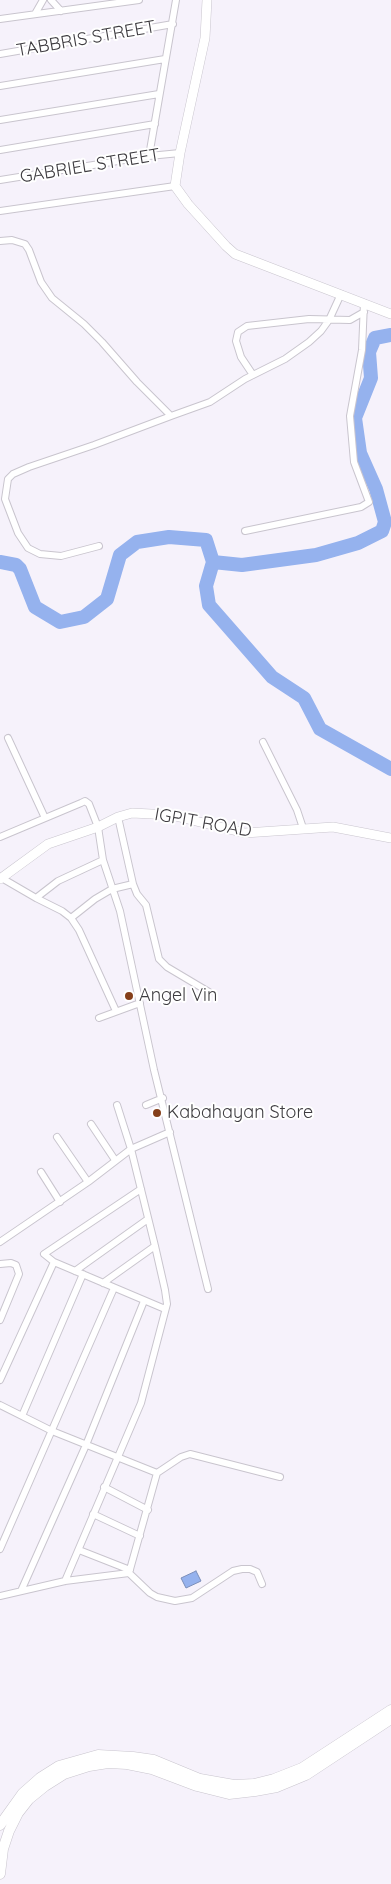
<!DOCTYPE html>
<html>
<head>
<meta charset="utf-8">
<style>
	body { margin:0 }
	canvas { display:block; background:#f6f2fb }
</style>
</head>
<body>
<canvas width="391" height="1884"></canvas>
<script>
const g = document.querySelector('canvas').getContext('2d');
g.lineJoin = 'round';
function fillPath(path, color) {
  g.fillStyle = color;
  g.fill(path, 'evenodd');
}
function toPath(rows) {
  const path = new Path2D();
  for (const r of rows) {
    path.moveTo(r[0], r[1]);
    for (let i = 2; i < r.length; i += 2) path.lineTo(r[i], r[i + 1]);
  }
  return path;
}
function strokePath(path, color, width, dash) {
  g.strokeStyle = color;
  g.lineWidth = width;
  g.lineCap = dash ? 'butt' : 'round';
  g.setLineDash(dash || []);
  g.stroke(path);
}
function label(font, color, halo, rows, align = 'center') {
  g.font = font + ' Quicksand,sans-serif';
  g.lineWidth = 4;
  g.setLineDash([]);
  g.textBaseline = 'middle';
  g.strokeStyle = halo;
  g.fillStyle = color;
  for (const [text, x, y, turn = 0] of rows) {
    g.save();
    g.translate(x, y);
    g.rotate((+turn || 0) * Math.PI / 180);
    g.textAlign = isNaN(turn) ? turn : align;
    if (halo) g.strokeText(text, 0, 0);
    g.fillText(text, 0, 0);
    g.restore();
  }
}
const water = toPath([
	[196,1571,201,1581,186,1588,181,1578,196,1571]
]);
const river = toPath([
	[0,562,16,565,20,569,35,607,60,622,84,617,107,599,120,555,137,542,169,537,206,540,213,562,206,586,209,605,272,677,304,698,320,729,391,769],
	[213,562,242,565,316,555,358,543,382,531,385,522,376,489,360,453,355,418,371,378,369,352,375,338,391,335]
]);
const street = toPath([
	[51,0,61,11],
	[35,14,43,0],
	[0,19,139,0],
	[0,54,173,24],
	[0,86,165,59],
	[0,120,159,94],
	[0,150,155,124],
	[149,156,176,0],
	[0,180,149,156,180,153],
	[0,211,175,186],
	[0,241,12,240,25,244,29,250,41,282,52,298,84,324,102,342,137,382,171,416,210,402,245,379,285,359,309,342,321,331,329,320,341,294],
	[253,375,241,357,236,341,238,332,247,326,309,319,350,320,364,312],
	[245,531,361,507,369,502,354,462,350,416,362,350,364,303],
	[99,546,61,556,40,554,28,548,18,533,5,499,8,479,13,474,29,467,94,445,171,416],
	[8,738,45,818],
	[263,742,297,810,303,828],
	[0,837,81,803,85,801,89,804,98,827,103,860,120,911,154,1070,208,1289],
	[0,877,36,898,62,911,71,918,79,930,116,1011],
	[133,884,137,894,146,905,159,959,167,967,209,992],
	[36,898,58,881,103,860],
	[71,918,95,899,112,889,133,884,118,817],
	[99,1018,140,1003],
	[146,1105,163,1098],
	[91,1124,115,1160],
	[57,1137,88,1182],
	[41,1172,60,1202],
	[141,1189,44,1254,54,1262,165,1309],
	[0,1242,88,1182,131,1149,170,1132],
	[0,1264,11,1263,16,1265,19,1274,0,1320],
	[75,1271,148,1219],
	[103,1283,155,1246],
	[0,1380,54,1262],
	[0,1405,52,1431,157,1473,129,1573,65,1581,0,1596],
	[22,1416,83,1274],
	[157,1473,181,1457,190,1454,280,1477],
	[104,1487,148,1510],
	[93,1514,140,1536],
	[0,1549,114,1288],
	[79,1550,130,1570],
	[129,1573,150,1593,157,1597,175,1601,192,1598,233,1571,242,1569,250,1569,257,1572,262,1584],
	[65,1581,141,1403,167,1304,165,1290,155,1246,131,1149,117,1105],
	[21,1591,86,1445,144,1301]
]);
const secondary = toPath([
	[207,0,205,38,180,153,175,186,188,204,226,246,235,254,391,314],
	[0,879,48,844,98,827,118,817,132,813,171,815,245,833,333,827,391,838]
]);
const primary = toPath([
	[0,1825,23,1793,40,1778,59,1766,98,1755,133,1757,154,1760,200,1779,234,1785,254,1784,274,1779,302,1768,391,1710],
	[0,1874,3,1849,9,1831,18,1813,29,1799,45,1786,64,1774,89,1766,108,1763,127,1764,152,1769,197,1786,229,1794,255,1791,277,1787,306,1775,391,1719]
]);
const markers = [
	[129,996,5,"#853f1a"],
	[157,1113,5,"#853f1a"]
];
const streetNames = [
	["TABBRIS STREET",86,39,-10],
	["GABRIEL STREET",90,166,-9],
	["IGPIT ROAD",203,823,10]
];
const poiNames = [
	["Angel Vin",139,996],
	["Kabahayan Store",167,1113]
];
fillPath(water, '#95b2ee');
strokePath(water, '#7b8fba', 1);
strokePath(river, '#95b2ee', 14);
strokePath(street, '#c9c5ce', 8);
strokePath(secondary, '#c9c5ce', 10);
strokePath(primary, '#c9c5ce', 11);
strokePath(street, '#fff', 6);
strokePath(secondary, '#fff', 9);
strokePath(primary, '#fff', 10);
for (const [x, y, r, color] of markers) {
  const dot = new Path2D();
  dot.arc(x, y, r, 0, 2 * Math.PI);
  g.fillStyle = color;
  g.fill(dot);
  strokePath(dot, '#fff', 2);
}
label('18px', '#3e3c40', '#fff', streetNames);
label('18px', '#3e3c40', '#fff', poiNames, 'left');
</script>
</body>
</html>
